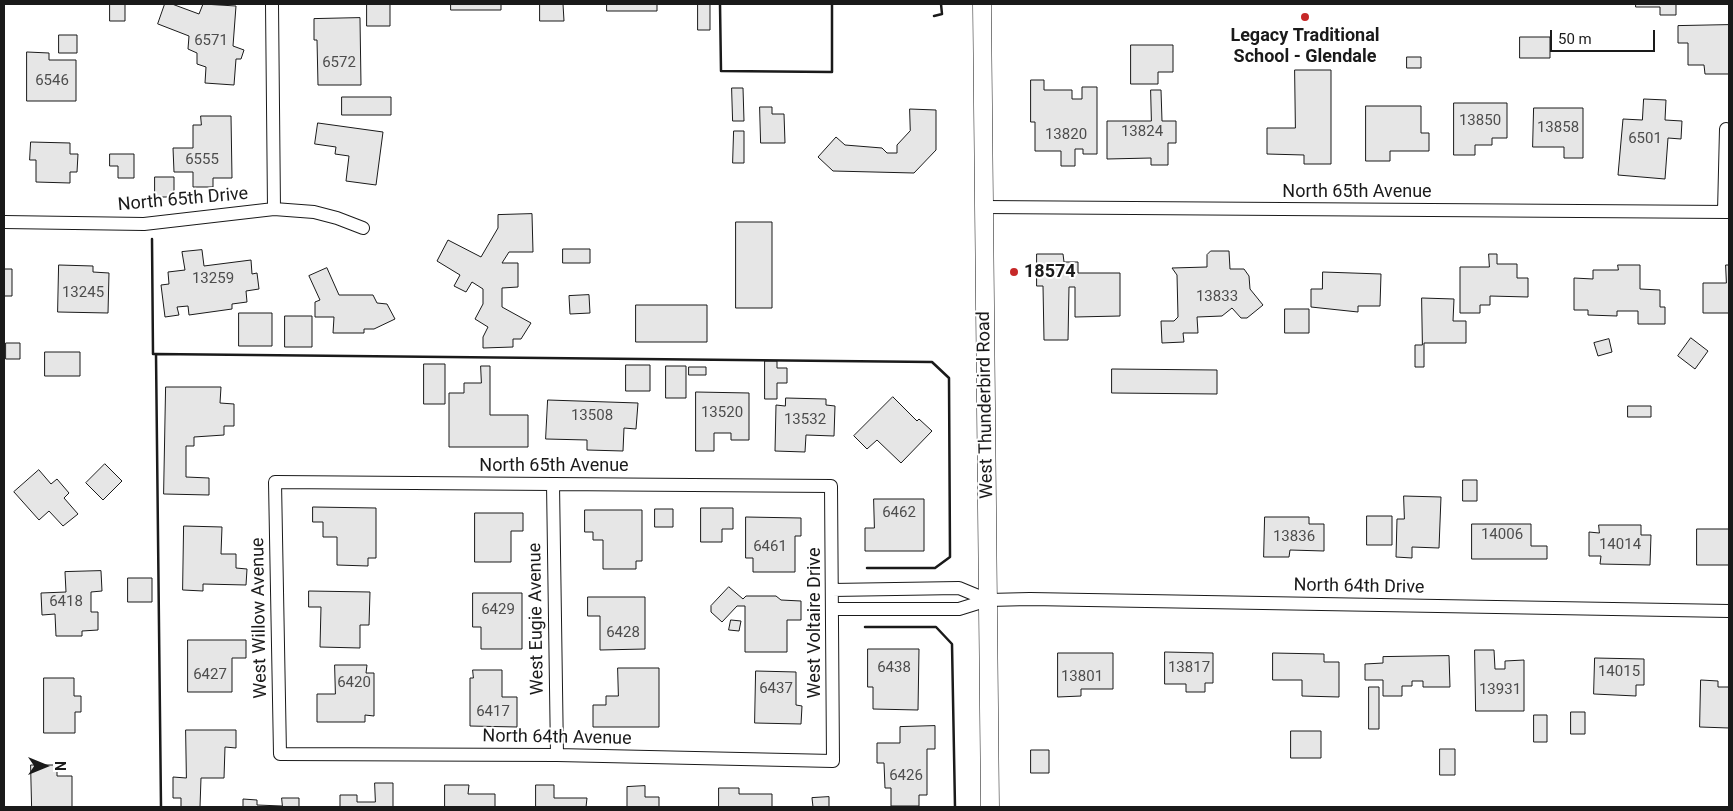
<!DOCTYPE html>
<html>
<head>
<meta charset="utf-8">
<style>
  body { margin:0 }
  #map { position:relative; width:1733px; height:811px; overflow:hidden; background:#fff; font-family:Roboto,sans-serif }
  canvas { display:block }
  .frame { position:absolute; inset:0; border:5px solid #1a1a1a; pointer-events:none }
  .north { position:absolute; left:20px; top:741px; width:50px; height:50px; -webkit-text-stroke:4px #fff; paint-order:stroke; rotate:90deg; font-size:14px; font-weight:700; line-height:20px; text-align:center; color:#1a1a1a }
  .north::after { content:''; display:block; margin:auto; width:18px; height:22px; background:#1a1a1a; clip-path:polygon(50% 0,100% 100%,50% 72%,0 100%) }
  .scale { position:absolute; left:1550px; top:30px; width:105px; height:22px; box-sizing:border-box; border:2px solid #1a1a1a; border-top:0; padding-left:6px; font-size:15px; line-height:18px; white-space:nowrap; color:#1a1a1a; -webkit-text-stroke:4px #fff; paint-order:stroke }
</style>
</head>
<body>
<div id="map">
<canvas width="1733" height="811"></canvas>
<div class="frame"></div>
<div class="north">N</div>
<div class="scale">50 m</div>
</div>
<script>
const ctx = document.querySelector('canvas').getContext('2d');
ctx.lineJoin = 'round';
function fillPath(path, color) { ctx.fillStyle = color; ctx.fill(path, 'evenodd'); }
function trace(path, color, width, dash) { ctx.strokeStyle = color; ctx.lineWidth = width; ctx.lineCap = dash ? 'butt' : 'round'; ctx.setLineDash(dash || []); ctx.stroke(path); }
function label(font, color, halo, rows, align = 'center') {
  ctx.font = font + ' Roboto,sans-serif'; ctx.lineWidth = 4; ctx.setLineDash([]); ctx.textBaseline = 'middle'; ctx.strokeStyle = halo; ctx.fillStyle = color; for (const [text, x, y, turn = 0] of rows) {
    ctx.save(); ctx.translate(x, y); ctx.rotate((+turn || 0) * Math.PI / 180); ctx.textAlign = isNaN(turn) ? turn : align; if (halo) ctx.strokeText(text, 0, 0); ctx.fillText(text, 0, 0); ctx.restore();
  }
}
const building = new Path2D(`
  M110,4H125V21H110Z
  M165,4H172L199,14L203,4L236,6L233,46L244,50L241,59H236L234,85L205,83L206,67L197,64V53L188,49L189,36L158,24Z
  M367,4H390V26H367Z
  M451,4H501V10H451Z
  M540,4H563L564,21H540Z
  M607,4H657V11H607Z
  M698,4H710V30H698Z
  M1636,4H1676V15H1660V7H1636Z
  M360,18L361,85H318L317,40H314V19Z
  M1729,25V74H1705L1704,65H1688V43H1678V26Z
  M59,35H77V53H59Z
  M1520,37H1550V58H1520Z
  M1131,45H1173V72H1158V84H1131Z
  M27,52L49,53V60H76V101H27Z
  M1407,57H1421V68H1407Z
  M1295,70H1331V164H1304V155L1267,154V128H1295Z
  M1031,80H1044V90H1072V99H1082V87H1097V154H1083V149H1075V166H1061V151H1035V122H1031Z
  M732,88H743L744,121H733Z
  M1151,90H1161L1162,121H1176V143H1168V165H1151V158L1107,159V121H1151Z
  M342,97H391V115H342Z
  M1644,99L1666,100L1665,120L1682,121L1681,139L1668,138L1665,179L1618,175L1623,119L1642,120Z
  M1454,103H1507V138H1492V145H1475V155H1454Z
  M1366,106H1421V133H1429V151H1390V161H1366Z
  M760,107H772V114H784L785,143H761Z
  M1534,108H1583V158H1564V147H1533Z
  M910,109L936,110V150L914,173L833,171L818,157L836,137L845,145L882,148L887,153H897V145L910,131Z
  M201,116H231L232,178H213V187H193V172H174L173,148H193V125H201Z
  M318,123L383,132L376,185L346,181L349,156L335,154L336,147L315,144Z
  M734,131H744V163H733Z
  M31,142L70,143V154H78L77,172H70V183L36,182V160H30Z
  M110,154H134V178H118V166H110Z
  M155,177H174V197H155Z
  M532,214L533,252H509L502,263H518V287L502,288V307L531,323L521,339H513V347L483,348V337L488,327L475,319L483,304V289L472,282L466,292L454,286L460,275L437,261L448,240L481,257L498,228V215Z
  M736,222H772V308H736Z
  M563,249H590V263H563Z
  M202,250L204,266L251,260L252,274L257,273L259,289L246,291L247,302L232,304V309L189,315L188,306L177,307L179,315L165,317L161,285L169,284L168,272L185,270L182,252Z
  M1211,251H1229L1230,269H1244L1249,276L1250,289L1263,305L1247,318H1241L1232,308L1222,316L1197,317L1198,333H1183L1184,342L1162,343L1161,321H1174L1178,317L1177,275L1172,268L1207,267V255Z
  M1037,254H1063L1064,262H1078V273H1120V316L1075,317V287H1069L1068,340H1044L1043,286H1037Z
  M1489,254H1497V264H1517V278H1528V297L1490,296V305H1480V313H1460V267H1489Z
  M59,265L93,266V272L109,273L108,313L58,312Z
  M1618,265H1640V289L1660,290V307H1665V324H1638V311H1617V316L1588,315V310H1574V278L1593,279V270H1618Z
  M1726,265H1729V313H1703V283H1726Z
  M327,268L339,295H373L377,303L387,304L395,319L374,329H364V333H333L334,317H315V302L320,300L309,276Z
  M4,269H12V296H4Z
  M1323,272L1381,274L1380,306H1358V312L1311,307V289H1322Z
  M589,295L590,313L570,314L569,296Z
  M1422,298L1454,299L1453,321H1466V343H1424V367H1415V345H1422Z
  M636,305H707V342H636Z
  M1285,309H1309V333H1285Z
  M239,313H272V346H239Z
  M285,316H312V347H285Z
  M1691,338L1708,351L1695,369L1678,356Z
  M1609,339L1612,352L1598,356L1594,343Z
  M6,343H20V359H6Z
  M45,352H80V376H45Z
  M765,361H777V368H787V383H777V399H765Z
  M424,364H445V404H424Z
  M626,365H650V391H626Z
  M481,366H490V415H528V447H449V393H464V383H481Z
  M666,366H686V398H666Z
  M689,367H706V375H689Z
  M1112,369L1217,370V394L1112,393Z
  M166,387H221L220,403L234,404V426H224V435L194,437V446H186V477L209,478V495L164,494Z
  M696,392L749,393V440H731V433H714V451H696Z
  M893,397L917,421L919,419L932,431L901,463L877,440L867,449L854,436Z
  M786,398L826,399V405L835,406L834,436L806,435L805,452L775,451L776,405L785,406Z
  M548,400L638,403L636,429L624,428L623,451L587,450V440L546,439Z
  M1628,406H1651V417H1628Z
  M105,464L122,481L103,500L86,483Z
  M39,470L51,484L57,479L69,493L64,498L78,514L63,526L49,511L39,520L14,492Z
  M1463,480H1477V501H1463Z
  M1404,496L1441,497L1439,548L1412,547V558L1396,557L1397,519H1404Z
  M874,499H924V551H865V528H874Z
  M313,507L376,508V558H368V566L337,565V537H323V522H313Z
  M701,508H733V529H722V542H701Z
  M655,509H673V527H655Z
  M585,510H642V561H636V569H603V540H593V532H585Z
  M475,513H523V531H511V562H475Z
  M1367,516H1392V545H1367Z
  M746,517L801,518V536H795V572H753V558H746Z
  M1265,517H1309V524H1324V551L1290,550L1289,557H1264Z
  M1472,524H1531V546H1547V559H1472Z
  M1599,525H1641V535H1651L1650,565L1600,564L1601,556H1589V532L1599,533Z
  M184,526L222,527L221,554H236V568L247,569L246,585L203,584V591L183,590Z
  M1697,529H1729V565H1697Z
  M101,571L102,591L91,592V612H98V630L82,631V636H56L55,614L42,615L41,593L66,592L65,572Z
  M128,578H152V602H128Z
  M729,587L743,599L746,596H776L781,600L801,601V620H787V652H745V606H737L722,622L711,612V606Z
  M309,591L370,592L369,625H360V648L320,647L321,607H309Z
  M473,593H522V649H481V627H473Z
  M588,597H645V649L600,650V616H588Z
  M731,620L741,621L739,631L729,630Z
  M188,640H246V658H232V692H188Z
  M868,649H919L918,710L873,709V687H868Z
  M1475,650H1494L1495,669H1505V661L1524,660V711H1476Z
  M1165,652L1213,653V683H1205V692H1186V684H1165Z
  M1058,653H1113V689H1081V696L1058,697Z
  M1273,653L1324,654V662H1339V697L1302,696V680H1273Z
  M1449,656L1450,687H1423V681H1412V686H1402V696H1383V680H1365V664L1383,663V657Z
  M1595,658L1644,659V685H1636V696L1594,694Z
  M335,665H367L366,673H374V716L365,715V722H317V694H335Z
  M618,668H659V727H593V705H606V696H618Z
  M473,670H502V697H517V727L470,726V678H473Z
  M756,671L796,672V705L802,706L801,724L755,723Z
  M44,678H74V696H81V712H75V733H44Z
  M1701,680L1718,681V687H1729V728L1700,727Z
  M1369,687H1379V729H1369Z
  M1571,712H1585V734H1571Z
  M1534,715H1547V742H1534Z
  M935,726V749H927V795H919V806H891V788H885L884,763H877V743H900V727Z
  M186,730H236V748L225,747L224,778H201L200,807H181V798H173V777L186,778Z
  M1291,731H1321V758H1291Z
  M1440,749H1455V775H1440Z
  M1031,750H1049V773H1031Z
  M31,765H57V776H72V807H32Z
  M375,783H393V807H340V795H357V802H375Z
  M445,785H469L468,794H495V807H445Z
  M536,785H554V798H587L586,807H536Z
  M645,786V797H659V807H627V787Z
  M719,788H739V794H772V807H719Z
  M829,797V807H813L812,798Z
  M282,798H299V807H243V799L257,800V805L282,806Z`);
fillPath(building, '#e6e6e6');
trace(building, '#1a1a1a', 1);
const street = new Path2D(`
  M272,4L274,209
  M984,207L1729,212
  M1724,212L1726,129
  M4,222L144,224L274,209L314,212L337,218L363,228
  M275,482L831,486L833,761L557,755L280,754Z
  M553,484L557,755
  M832,590L959,588L988,600
  M832,609H959L988,600L1030,599L1729,611`);
const secondary = new Path2D(`
  M982,4L990,807`);
trace(street, '#1a1a1a', 14);
trace(secondary, '#1a1a1a', 19);
trace(street, '#fff', 12);
trace(secondary, '#fff', 18);
trace(new Path2D(`
  M720,4L721,71L832,72V4
  M934,16L942,14L941,4
  M152,239L153,354H156
  M865,627H936L952,644L955,807
  M161,807L156,354L932,362L949,378L950,557L935,568H867`), '#1a1a1a', 2.5);
for (const [x, y, r, color] of [
  [1305,17,5,"#c62828"],
  [1014,272,5,"#c62828"]
]) { const dot = new Path2D(); dot.arc(x, y, r, 0, 2 * Math.PI); ctx.fillStyle = color; ctx.fill(dot); trace(dot, '#fff', 2); }
label('15px', '#4d4d4d', null, [
  ["6571",211,41],
  ["6572",339,63],
  ["6546",52,81],
  ["13850",1480,121],
  ["13858",1558,128],
  ["13824",1142,132],
  ["13820",1066,135],
  ["6501",1645,139],
  ["6555",202,160],
  ["13259",213,279],
  ["13245",83,293],
  ["13833",1217,297],
  ["13520",722,413],
  ["13508",592,416],
  ["13532",805,420],
  ["6462",899,513],
  ["14006",1502,535],
  ["13836",1294,537],
  ["14014",1620,545],
  ["6461",770,547],
  ["6418",66,602],
  ["6429",498,610],
  ["6428",623,633],
  ["6438",894,668],
  ["13817",1189,668],
  ["14015",1619,672],
  ["6427",210,675],
  ["13801",1082,677],
  ["6420",354,683],
  ["6437",776,689],
  ["13931",1500,690],
  ["6417",493,712],
  ["6426",906,776]
]);
label('bold 18px', '#1a1a1a', '#fff', [
  ["Legacy Traditional",1305,36],
  ["School - Glendale",1305,57],
  ["18574",1024,272,"left"]
]);
label('18px', '#1a1a1a', '#fff', [
  ["North 65th Avenue",1357,192],
  ["North 65th Drive",183,200,-5],
  ["West Thunderbird Road",986,405,-91],
  ["North 65th Avenue",554,466],
  ["North 64th Drive",1359,587,1],
  ["West Willow Avenue",260,618,-91],
  ["West Eugie Avenue",537,619,-91],
  ["West Voltaire Drive",815,623,-90],
  ["North 64th Avenue",557,738,1]
]);
</script>
</body>
</html>
